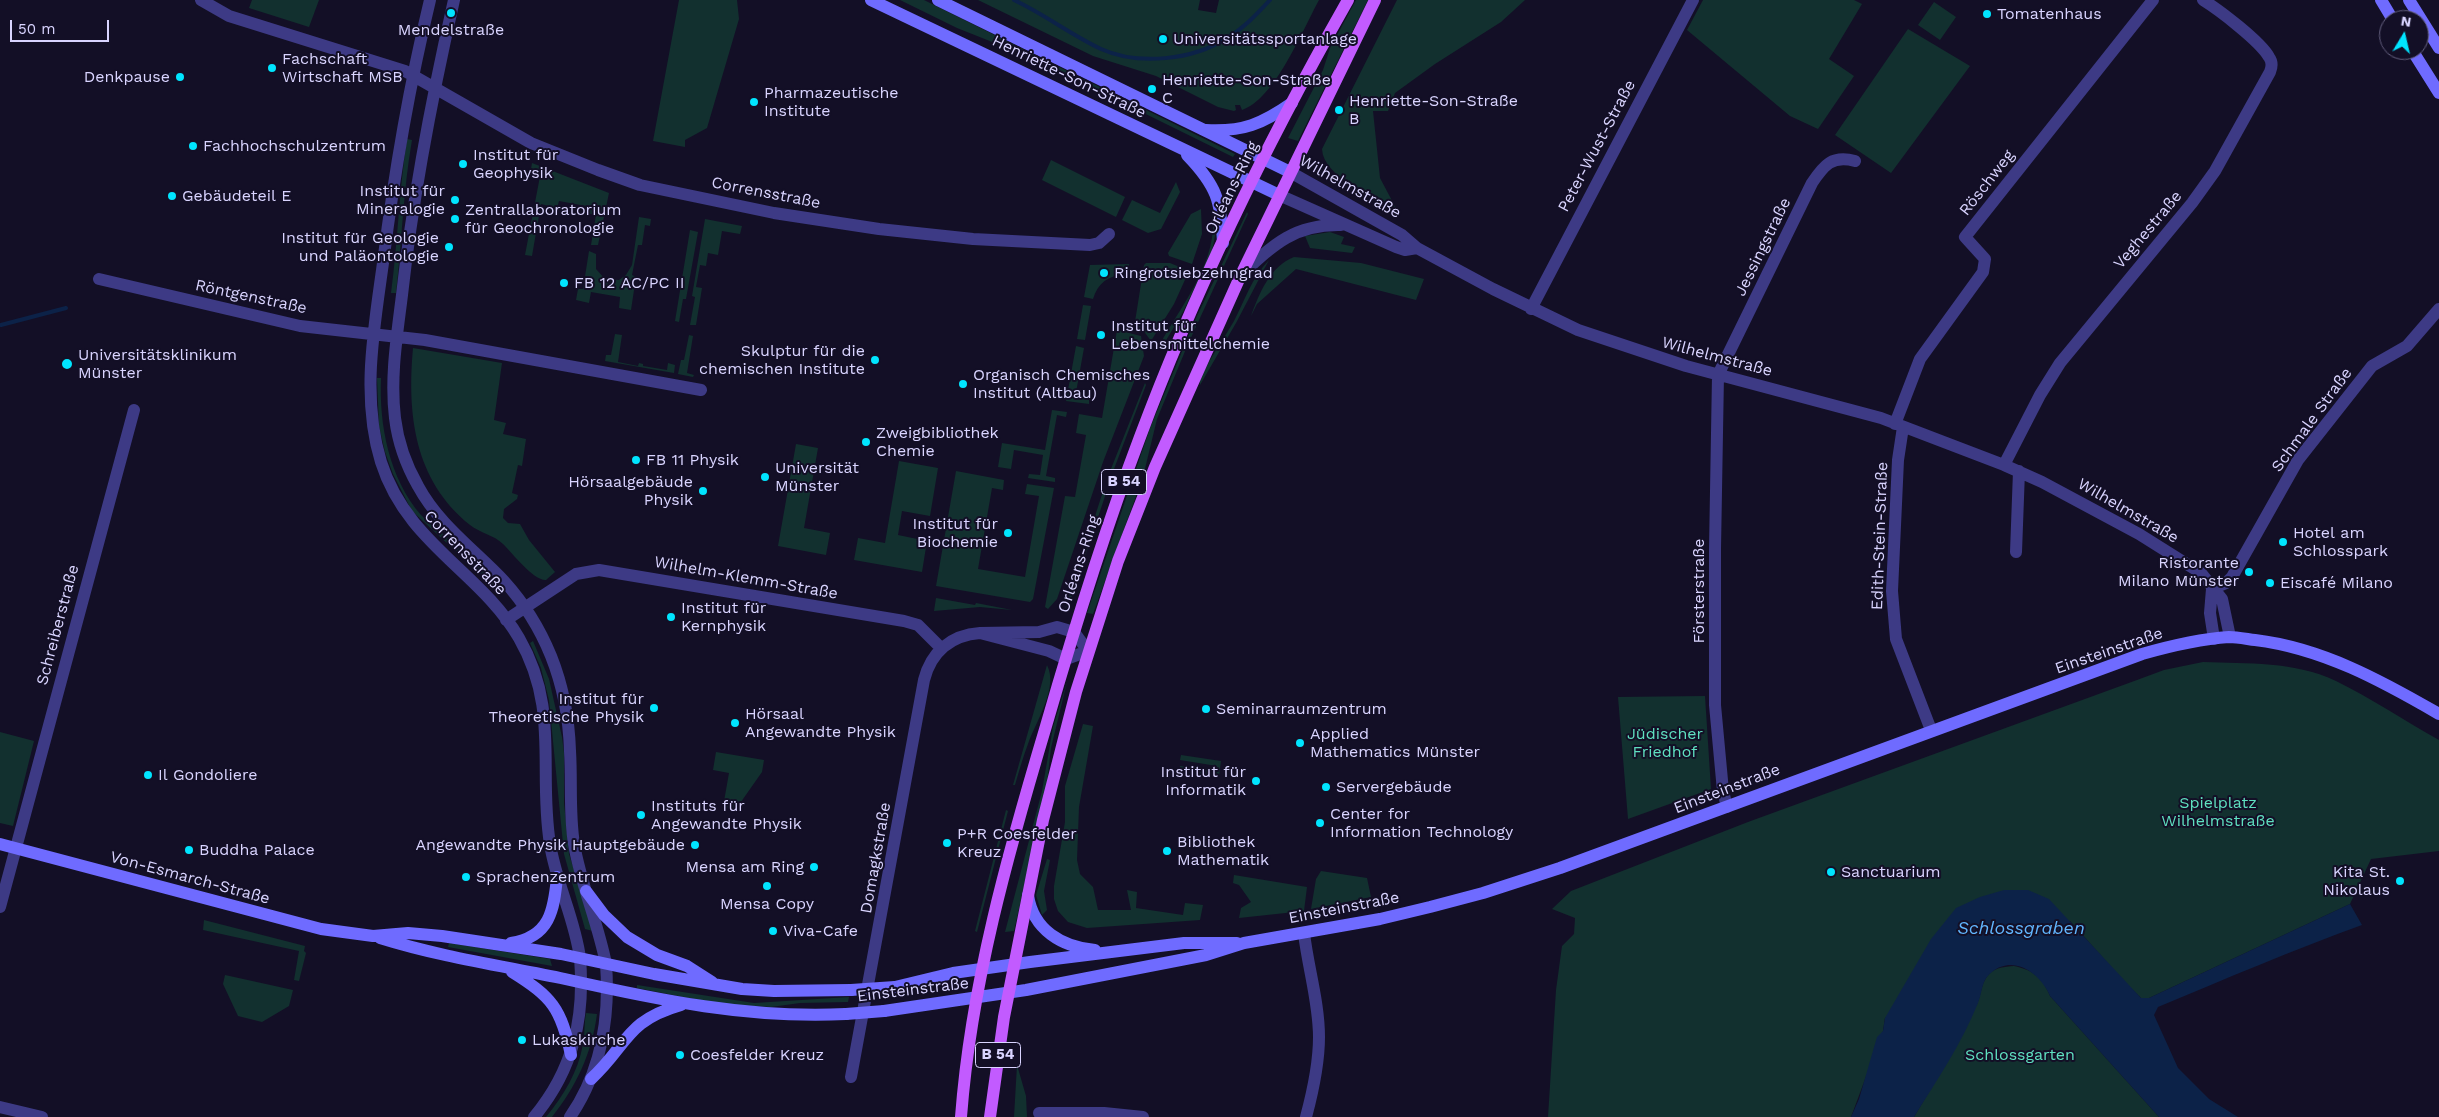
<!DOCTYPE html>
<html>
<head>
<meta charset="utf-8">
<style>
  body { margin:0 }
  #map { position:relative; width:2439px; height:1117px; overflow:hidden; background:#130f26; font-family:"Work Sans",sans-serif }
  canvas { display:block }
  .north { position:absolute; left:2379px; top:10px; width:50px; height:50px; box-sizing:border-box; background:#130f26; border:1px solid #625e7d; border-radius:50%; rotate:9deg; font-size:14px; font-weight:700; line-height:20px; text-align:center; color:#d9d4ff }
  .north::after { content:''; display:block; margin:auto; width:18px; height:22px; background:#00e5ff; clip-path:polygon(50% 0,100% 100%,50% 72%,0 100%) }
  .scale { position:absolute; left:10px; top:20px; width:99px; height:22px; box-sizing:border-box; border:2px solid #d9d4ff; border-top:0; padding-left:6px; font-size:15px; line-height:18px; white-space:nowrap; color:#d9d4ff; -webkit-text-stroke:4px #130f26; paint-order:stroke }
</style>
</head>
<body>
<div id="map">
<canvas width="2439" height="1117"></canvas>
<div class="north">N</div>
<div class="scale">50 m</div>
</div>
<script>
const ctx = document.querySelector('canvas').getContext('2d');
ctx.lineJoin = 'round';
function fillPath(path, color) { ctx.fillStyle = color; ctx.fill(path, 'evenodd'); }
function trace(path, color, width, dash) { ctx.strokeStyle = color; ctx.lineWidth = width; ctx.lineCap = dash ? 'butt' : 'round'; ctx.setLineDash(dash || []); ctx.stroke(path); }
function label(font, color, halo, rows, align = 'center') {
  ctx.font = font + ' "Work Sans",sans-serif'; ctx.lineWidth = 4; ctx.setLineDash([]); ctx.textBaseline = 'middle'; ctx.strokeStyle = halo; ctx.fillStyle = color; for (const [text, x, y, turn = 0] of rows) {
    ctx.save(); ctx.translate(x, y); ctx.rotate((+turn || 0) * Math.PI / 180); ctx.textAlign = isNaN(turn) ? turn : align; if (halo) ctx.strokeText(text, 0, 0); ctx.fillText(text, 0, 0); ctx.restore();
  }
}
fillPath(new Path2D(`
  M252,0H319L309,27L249,8Z
  M679,0H737L739,19L707,128L685,140V147L653,141Z
  M900,0H924L1235,154L1233,157L1030,57L957,28Z
  M978,0H1200L1198,10L1216,13L1219,0H1319C1302,31 1275,99 1242,110L1240,105H1235L1236,110L1234,111L1218,107L1156,76L1093,56Z
  M1356,0H1368L1298,141L1288,138L1323,70L1330,48Z
  M1397,0H1525L1501,22L1435,64L1395,93L1388,111H1373L1380,178L1398,212C1376,198 1323,177 1322,149Z
  M1703,0H1854L1862,4L1829,59L1854,76L1818,129L1790,116L1687,30Z
  M1934,2L1956,17L1940,40L1918,25Z
  M1908,29L1970,66L1891,173L1835,135Z
  M407,139L412,140C403,191 402,242 396,293H391C398,241 399,190 407,139Z
  M1051,160L1125,197L1116,217L1042,180Z
  M532,163L609,193L598,245H591L596,215L585,213L586,206L559,201L557,208L541,204L532,256L525,255L541,171L531,169Z
  M1176,182L1180,192L1161,229L1148,233L1122,220L1132,200L1160,213Z
  M1201,209L1202,234L1192,264L1169,256L1168,253L1191,214Z
  M1215,210L1216,231L1212,251L1183,312L1162,347L1159,346C1181,305 1220,260 1212,211Z
  M1247,212L1248,214L1188,344L1157,419L1143,477L1093,614L1087,613L1150,428L1196,318Z
  M639,217L651,219L650,226L645,225L642,245H638L632,275L636,277L631,310L619,308L620,297L591,292L589,303L576,300L578,289H583L589,251L596,254V269L605,279L619,280L626,275L632,265Z
  M705,219L742,226L740,234L722,231L718,255L708,253L706,266L700,265L696,287L702,288L696,325H690L695,297L692,296Z
  M690,230L698,232L686,299H683L679,322L675,321Z
  M1330,232L1344,237L1341,244L1355,247L1352,253L1310,248L1305,236Z
  M1294,257L1361,263L1424,279L1416,300L1296,269L1257,304L1251,316C1259,294 1270,266 1294,257Z
  M1269,260L1236,323L1200,385V379C1210,358 1223,340 1234,321C1245,300 1252,277 1269,260Z
  M1146,263H1170L1189,271L1174,304L1151,341L1143,330L1134,328L1144,265Z
  M1129,264L1127,275C1110,274 1098,282 1093,299L1084,297L1090,265Z
  M1083,305L1091,306L1085,340L1077,339Z
  M1117,330L1141,336L1144,356L1103,462L1057,599L1048,609L1045,607L1065,496L1075,497L1086,435L1076,433L1079,414L1102,418Z
  M615,334L622,335L618,362L638,366L639,363L643,364V366L667,370L668,363L675,365L674,373L605,361L606,355H611Z
  M689,335L693,336L687,373L694,375L693,377L678,374L681,360H684Z
  M1076,346L1084,348L1075,398L1089,400V404L1066,401Z
  M413,348L502,363L494,420L506,423L503,434L526,439L522,466L518,465L512,493L518,495L517,499L504,509L503,518L508,523L520,524L529,540L555,572L546,580C534,581 512,553 503,544C494,535 480,533 470,525C414,480 407,414 413,348Z
  M377,378H381C379,425 389,478 421,515C430,525 442,532 453,542C470,557 486,573 503,589L500,592L412,511L393,474L385,452L379,426Z
  M1145,383L1146,385L1114,469L1072,596L1065,609L1107,479Z
  M1052,410L1067,412L1066,417L1057,415L1046,476L1055,478V482L1028,478L1029,474L1040,475L1043,455L1014,450L1011,469L998,467L1002,443L1045,450Z
  M796,444L818,448L804,528L830,533L826,555L778,546Z
  M899,461L938,468L930,516L902,511L898,535L927,541L922,572L854,560L858,538L885,543Z
  M956,471L1004,480L1003,490L992,488L978,569L1025,577L1039,496L1025,494L1027,484L1054,488L1033,599L1030,602L936,586Z
  M936,598L975,605L976,603L1012,610L980,607L934,611Z
  M533,641L549,679L562,737L564,753V803L569,854L593,931L585,929L564,854L549,700L541,668L530,643Z
  M2203,662C2247,664 2295,661 2336,681C2371,698 2405,721 2439,740V851L2371,859L2350,904L2149,998H2141L2122,979L2070,921L1885,1018L1883,1031L1851,1117H1548L1556,990L1562,946L1574,934L1575,918L1552,909L1571,891L1748,822L2137,680L2164,670Z
  M1047,665C1059,688 1035,723 1028,744C1023,757 1019,771 1015,785H1013Z
  M1067,682L1051,748L1047,783L1014,931L1005,932L1042,791L1053,727Z
  M1705,696L1711,789L1628,819L1618,697Z
  M1083,724L1093,726L1079,807L1077,860L1080,874L1093,887L1098,910H1131L1127,890L1137,892L1136,908L1183,915L1185,903L1203,905L1200,920L1087,928L1068,922L1058,911L1054,899V886L1065,822V786Z
  M0,732L34,741L13,826L0,823Z
  M716,752L764,760L762,772L736,809L723,807L729,773L713,770Z
  M1181,755L1221,761L1219,776L1179,771L1180,766L1216,771L1217,766L1180,760Z
  M1006,810L1008,811L977,932L975,931Z
  M1047,859L1050,860L1044,891L1047,910L1042,915L1036,895Z
  M1321,871L1367,878L1371,897L1311,909L1316,879Z
  M1234,875L1307,887L1304,911L1239,918L1241,908L1251,902L1239,885L1233,883Z
  M204,920L305,946L304,951L306,953L299,981L294,980L299,951L203,930Z
  M449,943L550,959L552,966L448,947Z
  M2014,966C2033,970 2043,978 2050,996L2159,1117H1914C1936,1080 1957,1044 1976,1006C1982,995 1980,984 1989,974C1996,967 2004,967 2014,966Z
  M225,975L293,990L289,1006L262,1022L238,1016L223,984Z
  M637,985L754,1003L849,997L848,1002L800,1003L771,1007L719,1004L637,988Z
  M586,1013L597,1014C592,1053 576,1087 552,1117H546C564,1095 578,1072 583,1044C585,1034 584,1023 586,1013Z
  M1017,1065L1026,1096L1027,1117H1014Z`), '#12302f');
fillPath(new Path2D(`
  M2004,890H2028L2049,899L2141,998H2149L2350,904L2362,925C2293,950 2225,979 2158,1007L2154,1015L2178,1068L2209,1099L2238,1117H2159L2050,996C2041,974 2014,954 1992,972C1981,980 1983,991 1978,1003C1962,1043 1937,1080 1914,1117H1851L1859,1099L1877,1037L1883,1031L1885,1018L1931,939L1956,908L1980,897Z`), '#0c2248');
trace(new Path2D(`
  M1014,0C1044,14 1071,35 1101,49C1139,66 1193,60 1227,38C1244,28 1257,14 1270,0
  M1,325L66,308`), '#0c2248', 4);
trace(new Path2D(`
  M201,0L229,16L405,71L531,143L598,170L640,185L774,213L879,229L973,239L1090,245L1099,243L1109,234
  M430,0C409,87 394,175 383,263C374,329 361,397 381,462C407,544 480,571 519,638C560,709 538,770 550,844C556,883 575,919 580,958
  M454,0C432,97 413,195 402,295C397,336 390,377 395,418C398,443 406,465 418,486C439,525 475,550 504,581C523,602 540,629 551,656C563,686 569,719 570,751C572,782 569,813 574,844C581,885 598,923 606,964
  M1290,172L1402,235L1417,248L1493,289L1578,330L1686,366L1881,418L2004,465L2042,482L2139,534L2201,573L2222,599L2230,637
  M1279,195L1396,247L1405,250L1417,248
  M1242,274C1274,244 1295,224 1341,225
  M99,279L300,326L425,340L701,390
  M1531,309L1693,0
  M1895,424L1920,359L1983,272L1985,259L1965,237L2153,0
  M1903,427L1898,460L1892,591L1896,639L1931,730
  M2004,465L2040,395L2060,363L2192,203L2215,171L2270,72C2272,67 2272,61 2269,57C2260,41 2219,10 2203,0
  M2016,552L2019,471
  M2212,589L2226,583L2232,577L2298,460L2372,366L2407,346L2439,309
  M2212,589L2210,613L2214,639
  M506,620L576,574L599,570L904,621L918,625L941,648
  M1727,807L1723,791L1715,705V549L1718,375L1812,183C1824,165 1832,155 1855,161
  M0,907L134,410
  M1304,933C1308,968 1319,1002 1319,1037C1319,1064 1313,1091 1306,1117
  M851,1077L924,680C931,652 951,635 980,633L1039,632L1057,627L1074,632L1088,651L1066,659L1049,651L980,633
  M0,1107L42,1117
  M1039,1113H1104L1143,1117`), '#3d3a85', 12);
trace(new Path2D(`
  M534,1117C573,1070 585,1019 580,958
  M570,1117C601,1072 610,1017 606,964`), '#3d3a85', 12);
trace(new Path2D(`
  M871,0L1279,195
  M938,0L1290,172
  M2381,0L2393,20
  M2409,0L2439,48
  M2412,50L2439,93
  M1206,130C1243,132 1262,124 1292,103
  M1187,155C1217,186 1221,201 1223,243
  M0,844L321,929L373,936L408,933L442,936L561,954L654,974L742,989L774,991L851,990
  M586,891L604,915L627,937L657,955L687,966L712,982
  M1028,895C1033,930 1062,947 1095,950
  M380,938C441,957 503,966 565,979C658,1000 750,1019 846,1014
  M511,943C550,937 554,910 557,877
  M512,972C552,997 561,1008 571,1055
  M895,987L953,973L1030,962L1184,943H1237
  M884,1011L1026,990L1206,955L1244,943L1380,919L1430,907L1483,893L1560,868L2142,654C2170,646 2200,639 2229,637C2237,637 2247,639 2255,640C2322,648 2382,681 2439,714
  M591,1079C628,1045 625,1021 681,1005`), '#6f6bff', 12);
trace(new Path2D(`
  M961,1117C971,984 1008,853 1046,726C1074,629 1104,532 1140,437C1196,287 1269,139 1348,0
  M990,1117L1004,1017L1043,820L1076,692L1118,561L1155,467L1240,277L1375,0`), '#c25bff', 12);
trace(new Path2D(`
  M851,990L895,987
  M846,1014L884,1011`), '#6f6bff', 12);
for (const [x, y, r, color] of [
  [451,13,5,"#00e5ff"],
  [1987,14,5,"#00e5ff"],
  [1163,39,5,"#00e5ff"],
  [272,68,5,"#00e5ff"],
  [180,77,5,"#00e5ff"],
  [1152,89,5,"#00e5ff"],
  [754,102,5,"#00e5ff"],
  [1339,110,5,"#00e5ff"],
  [193,146,5,"#00e5ff"],
  [463,164,5,"#00e5ff"],
  [172,196,5,"#00e5ff"],
  [455,200,5,"#00e5ff"],
  [455,219,5,"#00e5ff"],
  [449,247,5,"#00e5ff"],
  [1104,273,5,"#00e5ff"],
  [564,283,5,"#00e5ff"],
  [1101,335,5,"#00e5ff"],
  [875,360,5,"#00e5ff"],
  [67,364,6,"#00e5ff"],
  [963,384,5,"#00e5ff"],
  [866,442,5,"#00e5ff"],
  [636,460,5,"#00e5ff"],
  [765,477,5,"#00e5ff"],
  [703,491,5,"#00e5ff"],
  [1008,533,5,"#00e5ff"],
  [2283,542,5,"#00e5ff"],
  [2249,572,5,"#00e5ff"],
  [2270,583,5,"#00e5ff"],
  [671,617,5,"#00e5ff"],
  [654,708,5,"#00e5ff"],
  [1206,709,5,"#00e5ff"],
  [735,723,5,"#00e5ff"],
  [1300,743,5,"#00e5ff"],
  [148,775,5,"#00e5ff"],
  [1256,781,5,"#00e5ff"],
  [1326,787,5,"#00e5ff"],
  [641,815,5,"#00e5ff"],
  [1320,823,5,"#00e5ff"],
  [947,843,5,"#00e5ff"],
  [695,845,5,"#00e5ff"],
  [189,850,5,"#00e5ff"],
  [1167,851,5,"#00e5ff"],
  [814,867,5,"#00e5ff"],
  [1831,872,5,"#00e5ff"],
  [466,877,5,"#00e5ff"],
  [2400,881,5,"#00e5ff"],
  [767,886,5,"#00e5ff"],
  [773,931,5,"#00e5ff"],
  [522,1040,5,"#00e5ff"],
  [680,1055,5,"#00e5ff"]
]) { const dot = new Path2D(); dot.arc(x, y, r, 0, 2 * Math.PI); ctx.fillStyle = color; ctx.fill(dot); trace(dot, '#130f26', 2); }
for (const [x, y, w] of [
  [1124,482,45],
  [998,1055,45]
]) { const box = new Path2D(); box.roundRect(x - w / 2, y - 12.5, w, 25, 4); ctx.fillStyle = '#130f26'; ctx.fill(box); trace(box, '#d9d4ff', 1); }
label('bold 15px', '#d9d4ff', null, [
  ["B 54",1124,482],
  ["B 54",998,1055]
]);
label('16px', '#d9d4ff', '#130f26', [
  ["Tomatenhaus",1997,14],
  ["Mendelstraße",451,30,"center"],
  ["Universitätssportanlage",1173,39],
  ["Fachschaft",282,59],
  ["Wirtschaft MSB",282,77],
  ["Denkpause",170,77,"right"],
  ["Henriette-Son-Straße",1162,80],
  ["C",1162,98],
  ["Pharmazeutische",764,93],
  ["Institute",764,111],
  ["Henriette-Son-Straße",1349,101],
  ["B",1349,119],
  ["Fachhochschulzentrum",203,146],
  ["Institut für",473,155],
  ["Geophysik",473,173],
  ["Institut für",445,191,"right"],
  ["Mineralogie",445,209,"right"],
  ["Gebäudeteil E",182,196],
  ["Zentrallaboratorium",465,210],
  ["für Geochronologie",465,228],
  ["Institut für Geologie",439,238,"right"],
  ["und Paläontologie",439,256,"right"],
  ["Ringrotsiebzehngrad",1114,273],
  ["FB 12 AC/PC II",574,283],
  ["Institut für",1111,326],
  ["Lebensmittelchemie",1111,344],
  ["Skulptur für die",865,351,"right"],
  ["chemischen Institute",865,369,"right"],
  ["Universitätsklinikum",78,355],
  ["Münster",78,373],
  ["Organisch Chemisches",973,375],
  ["Institut (Altbau)",973,393],
  ["Zweigbibliothek",876,433],
  ["Chemie",876,451],
  ["FB 11 Physik",646,460],
  ["Universität",775,468],
  ["Münster",775,486],
  ["Hörsaalgebäude",693,482,"right"],
  ["Physik",693,500,"right"],
  ["Institut für",998,524,"right"],
  ["Biochemie",998,542,"right"],
  ["Hotel am",2293,533],
  ["Schlosspark",2293,551],
  ["Ristorante",2239,563,"right"],
  ["Milano Münster",2239,581,"right"],
  ["Eiscafé Milano",2280,583],
  ["Institut für",681,608],
  ["Kernphysik",681,626],
  ["Institut für",644,699,"right"],
  ["Theoretische Physik",644,717,"right"],
  ["Seminarraumzentrum",1216,709],
  ["Hörsaal",745,714],
  ["Angewandte Physik",745,732],
  ["Applied",1310,734],
  ["Mathematics Münster",1310,752],
  ["Institut für",1246,772,"right"],
  ["Informatik",1246,790,"right"],
  ["Il Gondoliere",158,775],
  ["Servergebäude",1336,787],
  ["Instituts für",651,806],
  ["Angewandte Physik",651,824],
  ["Center for",1330,814],
  ["Information Technology",1330,832],
  ["P+R Coesfelder",957,834],
  ["Kreuz",957,852],
  ["Bibliothek",1177,842],
  ["Mathematik",1177,860],
  ["Angewandte Physik Hauptgebäude",685,845,"right"],
  ["Buddha Palace",199,850],
  ["Mensa am Ring",804,867,"right"],
  ["Sanctuarium",1841,872],
  ["Kita St.",2390,872,"right"],
  ["Nikolaus",2390,890,"right"],
  ["Sprachenzentrum",476,877],
  ["Mensa Copy",767,904,"center"],
  ["Viva-Cafe",783,931],
  ["Lukaskirche",532,1040],
  ["Coesfelder Kreuz",690,1055]
], 'left');
label('16px', '#d9d4ff', '#130f26', [
  ["Henriette-Son-Straße",1069,77,26],
  ["Peter-Wust-Straße",1597,146,-62],
  ["Röschweg",1987,183,-52],
  ["Wilhelmstraße",1350,187,29],
  ["Orléans-Ring",1232,188,-64],
  ["Corrensstraße",766,193,11],
  ["Veghestraße",2148,230,-50],
  ["Jessingstraße",1763,247,-64],
  ["Röntgenstraße",251,297,12],
  ["Wilhelmstraße",1717,357,15],
  ["Schmale Straße",2312,420,-54],
  ["Wilhelmstraße",2128,511,30],
  ["Edith-Stein-Straße",1880,536,-88],
  ["Corrensstraße",465,553,46],
  ["Orléans-Ring",1079,564,-72],
  ["Wilhelm-Klemm-Straße",746,578,10],
  ["Försterstraße",1699,591,-90],
  ["Schreiberstraße",58,625,-75],
  ["Einsteinstraße",2109,651,-19],
  ["Einsteinstraße",1727,789,-21],
  ["Domagkstraße",876,858,-80],
  ["Von-Esmarch-Straße",190,878,15],
  ["Einsteinstraße",1344,908,-11],
  ["Einsteinstraße",913,990,-7]
]);
label('16px', '#5fe0c0', '#130f26', [
  ["Jüdischer",1665,734],
  ["Friedhof",1665,752],
  ["Spielplatz",2218,803],
  ["Wilhelmstraße",2218,821],
  ["Schlossgarten",2020,1055]
]);
label('italic 18px', '#62b6ff', '#130f26', [
  ["Schlossgraben",2021,929]
]);
</script>
</body>
</html>
